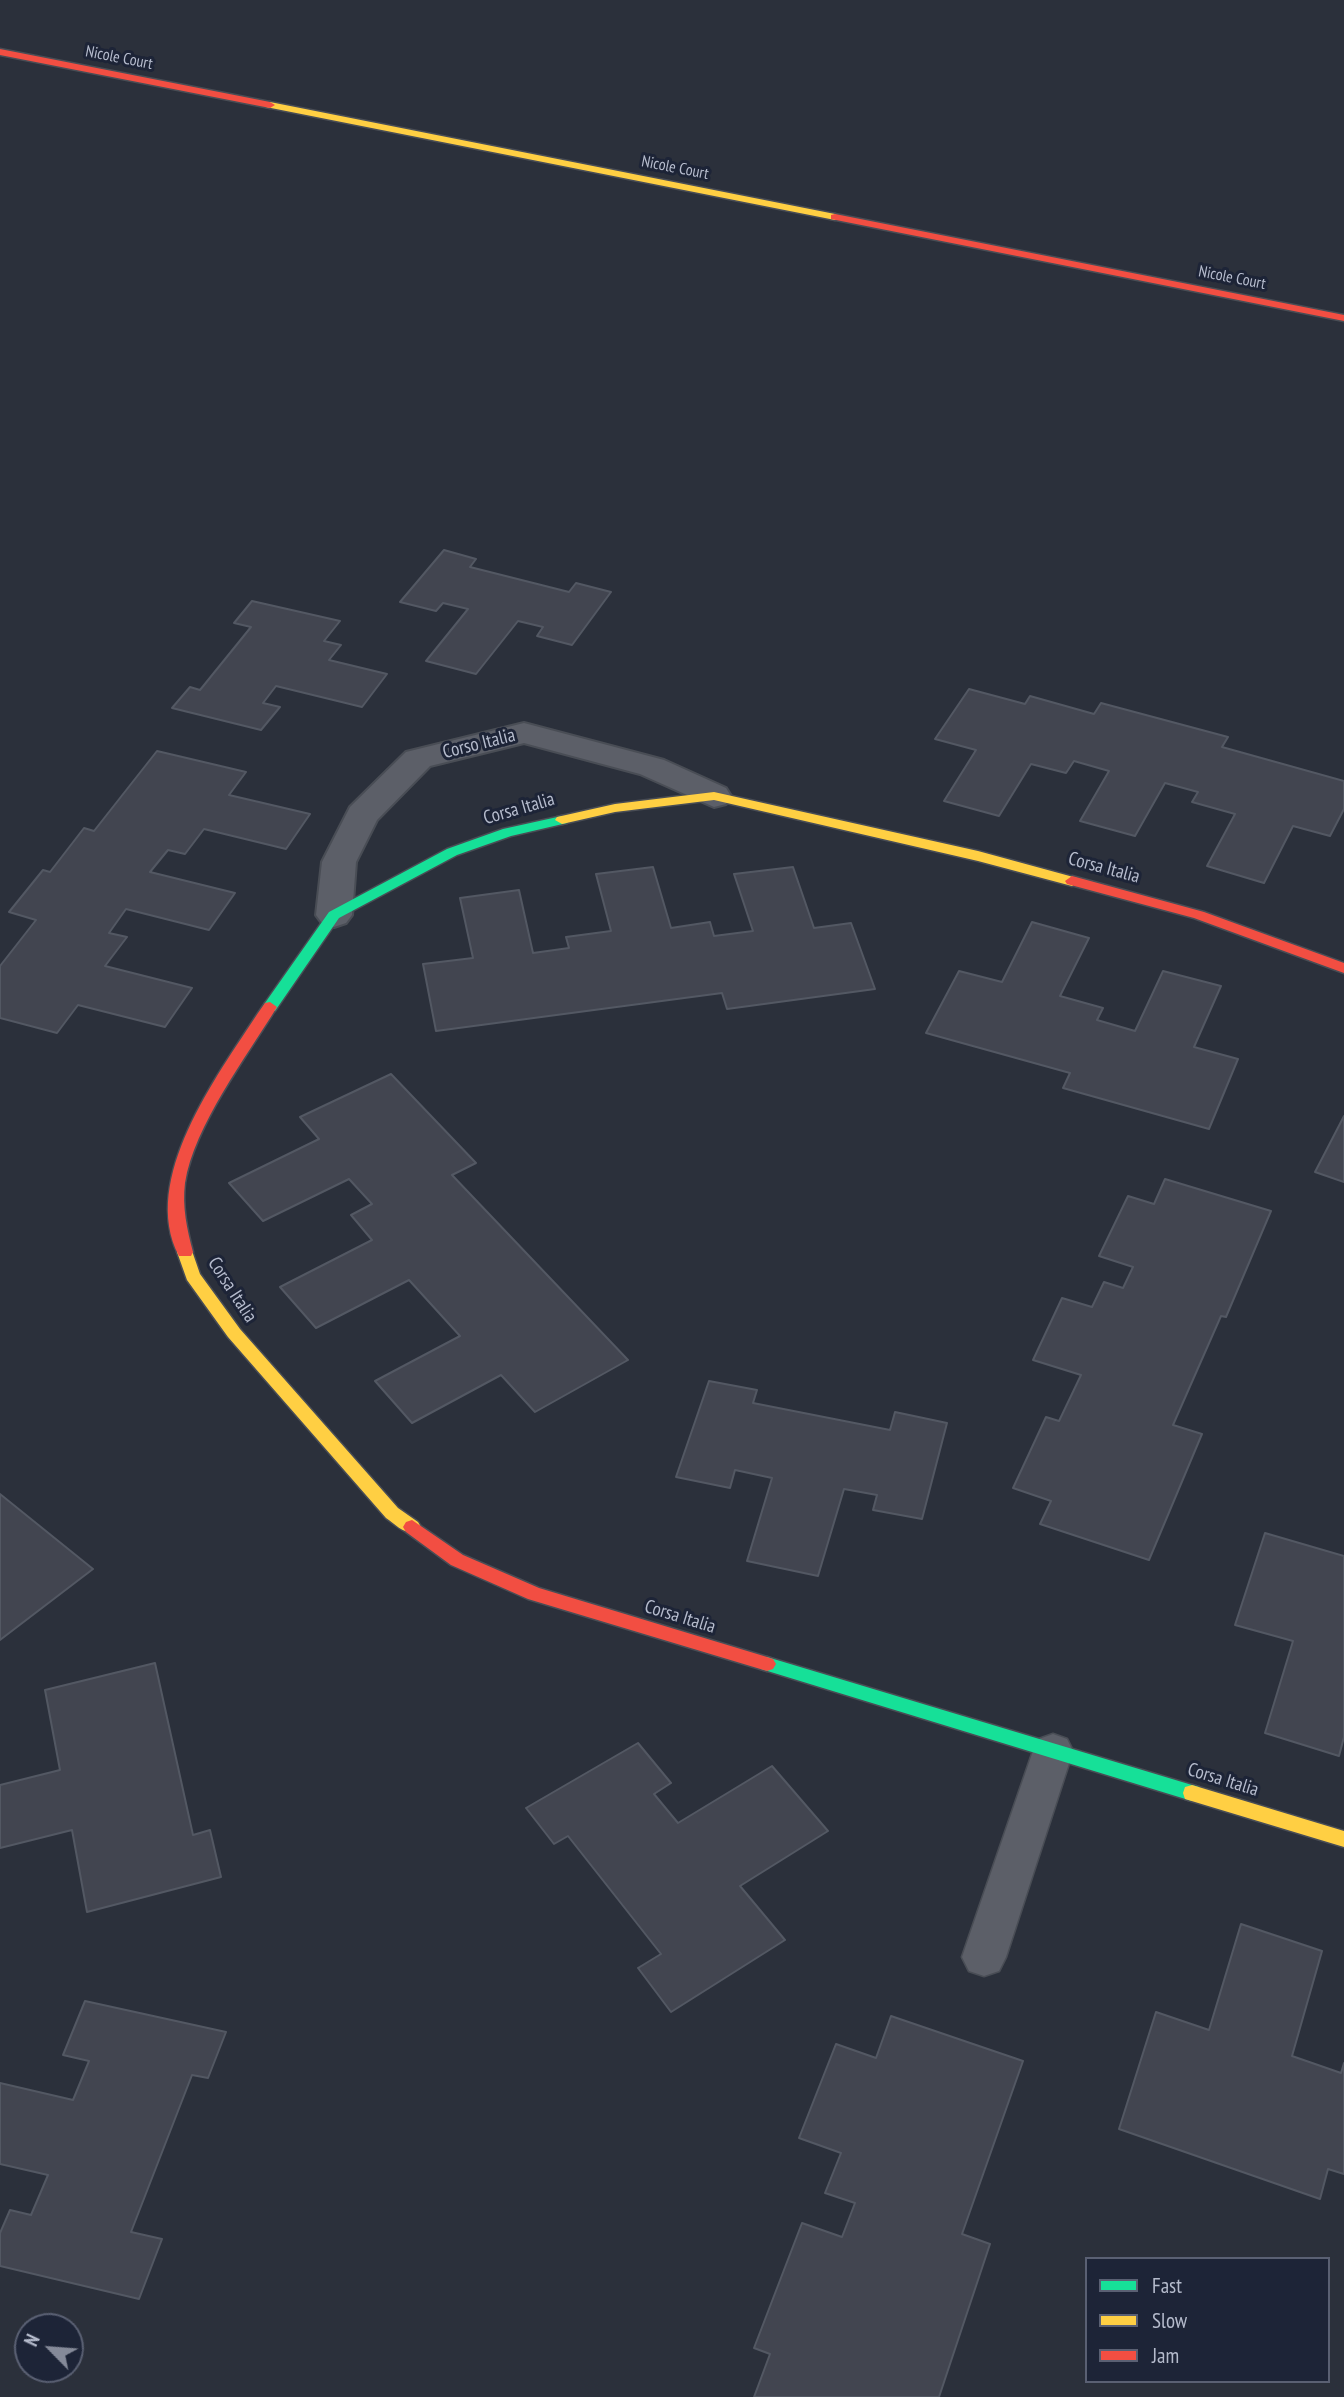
<!DOCTYPE html>
<html>
<head>
<meta charset="utf-8">
<style>
  body { margin:0 }
  #map { position:relative; width:1344px; height:2397px; overflow:hidden; background:#2b303b; font-family:"PT Sans Narrow",sans-serif }
  canvas { display:block }
  .legend { position:absolute; left:1085px; top:2257px; width:245px; height:126px; box-sizing:border-box; background:#1d2437; border:2px solid #5a6073; margin:0; padding:9px 12px; list-style:none; font-size:21px; color:#b5bbcc }
  .legend li { display:flex; align-items:center; gap:14px; height:35px }
  .legend b { width:35px; border:2px solid #5a6073 }
  .north { position:absolute; left:14px; top:2313px; width:70px; height:70px; box-sizing:border-box; background:#1d2437; border:2px solid #5a6073; border-radius:50%; rotate:295deg; font-size:19px; font-weight:700; line-height:28px; text-align:center; color:#b5bbcc }
  .north::after { content:''; display:block; margin:auto; width:24px; height:32px; background:#858a99; clip-path:polygon(50% 0,100% 100%,50% 72%,0 100%) }
</style>
</head>
<body>
<div id="map">
<canvas width="1344" height="2397"></canvas>
<ul class="legend">
<li><b style="height:9px;background:#16e098"></b>Fast</li>
<li><b style="height:9px;background:#ffcf43"></b>Slow</li>
<li><b style="height:9px;background:#f24e42"></b>Jam</li>
</ul>
<div class="north">N</div>
</div>
<script>
const ctx = document.querySelector('canvas').getContext('2d');
ctx.lineJoin = 'round';
function fillPath(path, color) { ctx.fillStyle = color; ctx.fill(path, 'evenodd'); }
function trace(path, color, width, dash) { ctx.strokeStyle = color; ctx.lineWidth = width; ctx.lineCap = dash ? 'butt' : 'round'; ctx.setLineDash(dash || []); ctx.stroke(path); }
function label(font, color, halo, rows, align = 'center') {
  ctx.font = font + ' "PT Sans Narrow",sans-serif'; ctx.lineWidth = 6; ctx.setLineDash([]); ctx.textBaseline = 'middle'; ctx.strokeStyle = halo; ctx.fillStyle = color; for (const [text, x, y, turn = 0] of rows) {
    ctx.save(); ctx.translate(x, y); ctx.rotate((+turn || 0) * Math.PI / 180); ctx.textAlign = isNaN(turn) ? turn : align; if (halo) ctx.strokeText(text, 0, 0); ctx.fillText(text, 0, 0); ctx.restore();
  }
}
const building = new Path2D(`
  M444,550L476,559L470,567L569,592L576,583L611,592L572,645L537,636L543,627L518,621L476,674L426,661L468,609L443,603L436,611L400,602Z
  M252,601L340,621L324,641L341,645L329,660L387,674L362,707L276,686L263,703L280,707L261,730L172,708L190,687L200,690L251,627L234,623Z
  M969,689L1025,704L1030,696L1094,714L1101,703L1228,737L1222,747L1344,781V809L1330,836L1293,826L1264,883L1207,866L1235,814L1192,802L1198,792L1165,783L1135,836L1080,821L1109,771L1074,761L1066,773L1031,764L999,816L944,801L976,750L935,739Z
  M157,751L246,772L229,795L310,814L286,849L204,829L185,854L168,850L150,872L235,893L209,930L126,909L109,933L127,937L105,966L192,988L165,1027L78,1005L57,1033L0,1018V966L36,920L9,912L43,870L50,872L84,828L94,831Z
  M653,867L671,928L710,922L714,936L753,931L734,874L793,867L814,928L851,923L875,989L727,1009L722,993L436,1031L423,964L473,958L460,898L519,890L533,953L569,948L566,937L611,931L596,874Z
  M1032,922L1089,938L1060,996L1103,1008L1097,1020L1135,1031L1163,971L1221,986L1194,1047L1238,1059L1209,1129L1063,1088L1070,1073L926,1033L959,971L1002,982Z
  M391,1074L476,1163L452,1175L628,1360L535,1412L501,1375L412,1423L375,1381L460,1336L409,1280L316,1328L280,1287L372,1240L351,1215L372,1204L349,1179L263,1221L229,1183L319,1139L300,1117Z
  M1344,1116V1182L1315,1172Z
  M1165,1179L1271,1211L1226,1317L1221,1316L1173,1425L1202,1434L1149,1560L1040,1524L1051,1501L1013,1488L1046,1417L1059,1421L1081,1375L1033,1360L1062,1298L1092,1307L1104,1282L1123,1288L1133,1267L1099,1256L1128,1196L1154,1204Z
  M709,1381L757,1390L753,1403L890,1430L895,1412L947,1423L922,1519L873,1510L877,1495L844,1489L818,1576L747,1561L772,1478L735,1470L730,1488L676,1477Z
  M0,1494L93,1569L0,1640Z
  M1265,1533L1344,1556V1737L1339,1756L1265,1733L1293,1641L1235,1625Z
  M155,1663L193,1835L210,1830L221,1877L87,1912L72,1830L0,1848V1785L60,1770L45,1690Z
  M638,1743L671,1783L654,1794L678,1823L772,1766L828,1831L740,1886L785,1940L671,2012L638,1968L661,1954L568,1836L554,1844L526,1808Z
  M1241,1924L1322,1951L1292,2056L1341,2073L1344,2063V2174L1328,2169L1320,2199L1119,2129L1156,2012L1209,2030Z
  M85,2001L226,2032L208,2078L192,2075L131,2232L162,2239L139,2299L0,2266V2233L10,2210L31,2215L48,2175L0,2164V2083L73,2100L89,2061L63,2055Z
  M891,2016L1023,2061L962,2234L990,2244L939,2397H754L770,2354L754,2348L802,2223L842,2237L855,2203L825,2193L841,2153L799,2138L836,2044L876,2058Z`);
fillPath(building, '#424550');
trace(building, '#535863', 2);
const lane = new Path2D(`
  M1053,1734L1067,1739L1073,1751L1006,1957L999,1971L984,1976L969,1971L962,1957L1033,1751L1039,1739Z`);
const street = new Path2D(`
  M524,723L664,760L726,788L731,796L726,804L714,807L640,774L524,743L430,766L377,820L356,862L352,915L346,923L334,927L322,923L316,915L322,862L350,807L406,752Z`);
const fast = new Path2D(`
  M562,816L569,820L567,823L511,836L457,855L339,918L275,1011H265L263,1007L265,1003L329,912L447,849L503,829Z
  M767,1657L1192,1785L1199,1787L1201,1793L1199,1799L1192,1801L761,1669L758,1664L761,1659Z`);
const slow = new Path2D(`
  M270,102L835,214L840,217L835,220L266,107V103Z
  M714,792L978,851L1077,878L1079,881L1072,886L978,861L714,800L615,812L562,824L555,820L557,817L615,804Z
  M185,1246L191,1248L200,1274L240,1329L398,1508L418,1522L421,1527L418,1532C406,1536 396,1525 386,1518L228,1337L187,1280L177,1252Z
  M1192,1785L1344,1831V1847L1185,1799L1183,1793L1185,1787Z`);
const jam = new Path2D(`
  M0,49L270,102L275,105L270,108L0,55Z
  M835,214L1344,315V321L831,219V215Z
  M1072,876L1204,912L1344,963V973L1194,918L1067,884L1065,881Z
  M270,1002L277,1007C247,1056 194,1126 185,1183C182,1207 187,1229 193,1252L191,1256H179C139,1180 217,1076 258,1013L265,1003Z
  M412,1520L463,1555L539,1588L767,1657L773,1659L776,1664L773,1669L767,1671L528,1599L451,1565L406,1532L403,1527L406,1522Z`);
trace(lane, '#494d55', 3);
trace(street, '#494d55', 4);
trace(fast, '#494d55', 3);
trace(slow, '#494d55', 3);
trace(jam, '#494d55', 3);
fillPath(lane, '#5c5f68');
fillPath(street, '#5c5f68');
fillPath(fast, '#16e098');
fillPath(slow, '#ffcf43');
fillPath(jam, '#f24e42');
label('16px', '#b5bbcc', '#1d2437', [
  ["Nicole Court",119,58,11],
  ["Nicole Court",675,168,11],
  ["Nicole Court",1232,278,11]
]);
label('19px', '#b5bbcc', '#1d2437', [
  ["Corso Italia",479,744,-14],
  ["Corsa Italia",519,809,-16],
  ["Corsa Italia",1104,868,15],
  ["Corsa Italia",232,1290,57],
  ["Corsa Italia",680,1617,17],
  ["Corsa Italia",1223,1780,17]
]);
</script>
</body>
</html>
